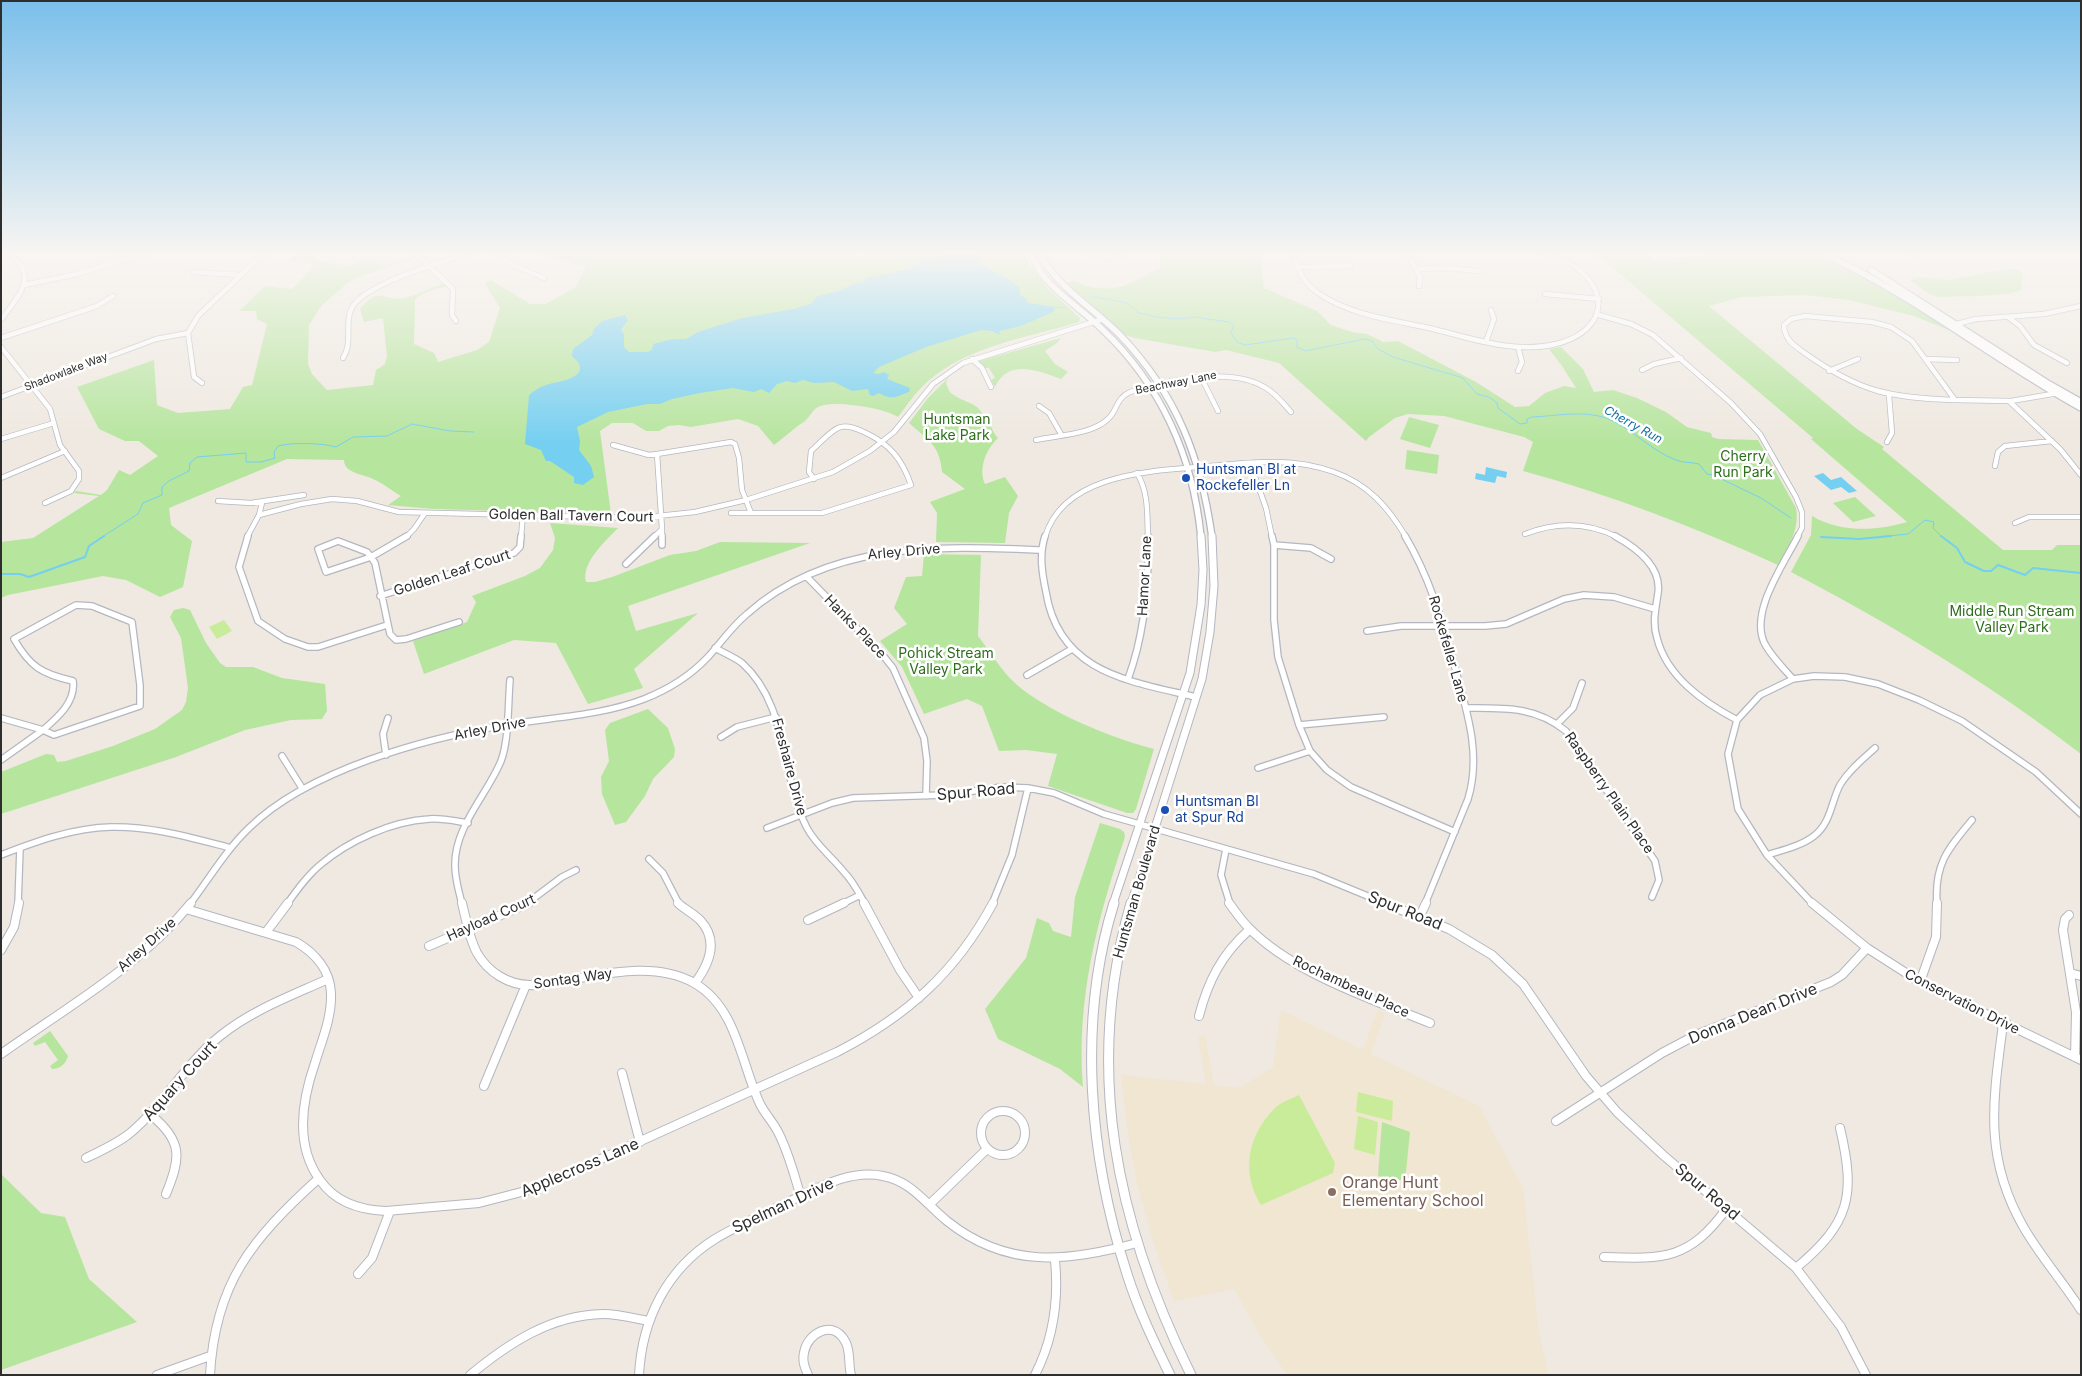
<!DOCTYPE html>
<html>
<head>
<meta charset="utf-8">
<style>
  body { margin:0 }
  #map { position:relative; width:2082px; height:1376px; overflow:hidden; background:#efe9e1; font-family:Inter,sans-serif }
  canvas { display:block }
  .frame { position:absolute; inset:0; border:2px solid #2e2e2e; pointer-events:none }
</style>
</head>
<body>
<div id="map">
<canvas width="2082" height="1376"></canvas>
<div class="frame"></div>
</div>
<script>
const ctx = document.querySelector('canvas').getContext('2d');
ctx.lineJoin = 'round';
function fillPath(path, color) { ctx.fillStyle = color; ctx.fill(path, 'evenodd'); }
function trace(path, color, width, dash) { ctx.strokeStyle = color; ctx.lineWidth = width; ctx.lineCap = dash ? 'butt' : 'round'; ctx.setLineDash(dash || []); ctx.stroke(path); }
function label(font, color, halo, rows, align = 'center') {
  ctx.font = font + ' Inter,sans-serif'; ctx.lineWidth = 5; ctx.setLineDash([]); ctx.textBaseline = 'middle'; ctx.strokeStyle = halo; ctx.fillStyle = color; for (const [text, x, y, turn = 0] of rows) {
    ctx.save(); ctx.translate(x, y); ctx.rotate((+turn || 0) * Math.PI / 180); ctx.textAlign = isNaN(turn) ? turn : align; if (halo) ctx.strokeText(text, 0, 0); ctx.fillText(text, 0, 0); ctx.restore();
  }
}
fillPath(new Path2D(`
  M1378,1009L1385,1013L1371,1054L1479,1106L1523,1188L1539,1334L1549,1375H1287L1260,1335L1234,1289L1174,1301L1153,1241L1137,1183L1127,1128L1121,1075L1206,1084L1198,1035H1205L1214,1085L1240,1088L1273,1067L1281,1010L1363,1050Z`), '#f0e6d1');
fillPath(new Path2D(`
  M298,252H314L313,256C323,263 341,267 353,265C358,264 363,260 368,258L384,265L418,255L420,257L358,277L348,283L322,305L309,325L308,364L312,374L327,390L373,385L376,370L385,364L387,356L383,318L364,322L360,309C380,285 383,302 404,298C417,295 429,288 442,284L448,283L451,287C440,287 422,291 415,300L414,344L434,353L438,362L477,350L489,342L500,308L485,283L491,280L530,304H545L575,288L586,267L534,252H854L855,257L884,252H1023L1029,264L1047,288L1080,318L1079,322C1027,338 969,345 927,382C916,392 907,405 898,417C886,408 831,399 818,407C812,410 810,417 805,421C794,428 785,437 774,445L758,426L738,419L691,427L679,425L668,426L659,431H646L633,423H612L600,431L611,514L434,509L388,505L401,496C392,491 383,483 373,479C363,474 344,473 344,460L287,459L169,508L171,525L192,541L183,587L160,597L126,580L103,576L8,595L1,598V542L33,538L99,496L74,493L76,491L101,495L107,490L119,470L130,475L158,456L139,441H125L99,429L77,387L154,360L157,405L178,413L230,409L243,387L252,385L267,324L257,319L256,311H239L265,286L292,289L314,266L309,263L287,262Z
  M1161,252H1260L1264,288L1317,311L1331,325L1352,332L1367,334L1383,342L1398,341L1476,382L1515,407L1529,406L1545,393L1564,386L1576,388L1562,366L1549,349L1561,347L1583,369L1594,392L1613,390L1637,398L1666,412L1687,427L1711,433L1712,437L1718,439L1758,440L1796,508C1800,530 1788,546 1778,565C1695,527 1611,495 1523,471L1533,442L1524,437L1444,416L1408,414L1395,418L1369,437L1366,441L1279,363L1226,350L1215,352L1135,338L1125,335L1067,283L1074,280C1082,288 1112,291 1123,286C1136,281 1149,273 1162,267L1160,263Z
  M1594,252H1644L1654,260L1731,253L1811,252L1844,265L1961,335L1914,316L1849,300L1803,295L1742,297L1709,306L1857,429L1884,447L1882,449L2003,550H2052L2057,545H2081V754C1990,684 1893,625 1791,572L1811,535L1812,516C1840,533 1877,531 1907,522L1811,439L1813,438Z
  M2006,269H2016L2023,273L2021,290C2007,297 1958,296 1939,297L1929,294L1910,280L1918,277L1948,280Z
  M1061,338L1057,343L1045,351L1055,364L1068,372L1061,379C1037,370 1008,359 995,387L991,380L995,378L989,368H985L979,361Z
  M948,378L946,382C947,386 949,391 951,393C963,403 981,402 984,419C993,426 993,434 998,438C986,449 978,469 985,484L1005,477L1018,496L1009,513L1005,543L936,542L937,513L930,502L965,489L942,472C940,445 928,440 909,423L928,398Z
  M1409,417L1439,425L1430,448L1400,439Z
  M1407,450L1439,455L1437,474L1405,469Z
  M1855,497L1876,516L1853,522L1833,503Z
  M550,523L618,528C606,541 581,562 586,582H595L612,577L670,555L696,551L720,542L810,543L628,606L636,631L698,613L634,669L643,688L588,704L556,643L514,640L424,674L413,641L467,622L476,602L472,596L525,576L540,568L553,550L555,538Z
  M924,554L981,555L978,636C989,650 1002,672 1016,684C1049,713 1112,738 1154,749L1136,809L1133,813H1127L1048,786L1057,754L1026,750L999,751L982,706L967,699L924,714L902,667L880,641L907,624L894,608L906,577L922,576Z
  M183,608L190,610L206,643L220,663L226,667H253L282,678L325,684L327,711L322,719L291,720L245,730L176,757L1,814V772L46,754L54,755L57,762L66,761L113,746L155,729L182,710L186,702L188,688L181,638L170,617L174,610Z
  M648,709L668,728L675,749L674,757L653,779L645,796L626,822L615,825L602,794L601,777L609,761L605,730L610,723Z
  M1100,823L1120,829L1124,832L1125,837C1097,919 1076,1000 1083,1087L1060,1069L998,1039L985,1009L1026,958L1037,918L1049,923L1053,931L1071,937L1075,897Z
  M50,1031L68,1056C66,1064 60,1069 52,1069L50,1066L58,1060L45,1042L35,1046L33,1043Z
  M1382,1122L1410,1132L1405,1181L1378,1176Z
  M1,1174L41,1213L65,1217L89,1279L137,1322L1,1370Z`), '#b6e59e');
fillPath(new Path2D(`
  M224,620L232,631L217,639L209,627Z
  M1358,1092L1393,1101L1392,1121L1356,1112Z
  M1299,1095L1335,1163L1333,1173L1261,1205C1241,1173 1247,1136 1275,1108C1281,1102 1291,1099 1299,1095Z
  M1358,1116L1378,1122L1375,1155L1354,1149Z`), '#c9ec9a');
fillPath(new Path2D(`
  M953,252C967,252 975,249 980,263C994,272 1008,277 1020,289V295L1026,298L1028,303L1055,307L1053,312L1021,326L999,331L1000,335L992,331L981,330L926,347L879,367L873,373L879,374L884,372L889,375L887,379L910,388L909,392C897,396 892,401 879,393L873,396L870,395L868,389L852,391L834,382L814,383L803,380L795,383L787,381L777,384L769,393L761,389L754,392L733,388L700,393L672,399L660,404H647L608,412L577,427L580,441L579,450L591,466L594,477L583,485L574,483V477L550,461H546L541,450L525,444L529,395C534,391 540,387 546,385C554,382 580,380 580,368C580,361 575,360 572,356L573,349L592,335L594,329L602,321L625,315L628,320L621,330L624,334V347L629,352H647L652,350L653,344L673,339H686L698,332L742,318L794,309L812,303L816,297L822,295L842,290L851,285L863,282L865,279L870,277C883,274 913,271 921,260L942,257Z
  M1486,467L1507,472L1506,478L1497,476L1495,483L1475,479L1476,473L1485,475Z
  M1823,473L1831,480L1841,477L1857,491L1849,493L1841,487L1831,490L1814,476Z`), '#75cff0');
trace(new Path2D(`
  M1090,296L1127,303L1139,313L1156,317L1178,319L1195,317L1229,322L1234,325L1231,333L1237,342L1245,345L1293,338L1297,340V347L1305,351L1365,339L1372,341L1378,349L1393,357L1463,378L1477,394L1489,397L1497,403L1498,408L1520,424L1527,423V419L1532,417C1556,416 1583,410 1606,418C1632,428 1651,451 1676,460C1683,463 1692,462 1699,464L1707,474L1713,475L1761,498L1791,518
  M1055,308L1065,307
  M102,537L138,514L143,503L162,495V487L169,481L189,471L190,463L197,457L246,453V462H261L275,458L274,452L278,446C293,442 322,443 336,447L353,437L387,436L412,424L450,431L474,432
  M1878,537L1908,534L1925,520L1934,522L1933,528L1942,537`), '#75cff0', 1);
trace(new Path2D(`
  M1941,536L1957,548L1965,562L1984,571H1991L1998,565L2025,575L2033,568L2081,573
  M1821,537L1859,539L1891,536
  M1,574H20L29,577L85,557L89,546L104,536`), '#75cff0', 2);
const minorFar2 = new Path2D(`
  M117,252L121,261
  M414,252L453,289L452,315L456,321
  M496,252L513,265L544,278
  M1085,252L1104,258L1121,256
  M1294,252C1296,269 1304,283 1318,293C1350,315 1392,320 1429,328C1471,338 1513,354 1556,344C1598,334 1615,299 1578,269C1567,260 1553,256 1540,252
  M1407,252L1420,277L1419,286
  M1911,252L1913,254
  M1297,267L1350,266
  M1416,269L1447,268L1479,271
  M194,272L241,275
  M24,285L77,274L149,252
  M1545,294L1599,299
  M1599,315L1631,324L1653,335L1731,403L1760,434L1796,497L1802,512V528L1797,537
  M1805,316L1872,322L1891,327L1912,341L1955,400C1890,398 1860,392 1806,354C1795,346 1784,340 1784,325L1791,319Z
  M2008,317L2020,326L2034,345L2067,363
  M1,320C19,295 40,276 8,252
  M1953,325L1976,319L2044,314L2081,306
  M1,338L97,306L113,296
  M1486,342L1494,319L1491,310
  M1,347L50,409L60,445L79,471V479L71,491L45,503
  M1518,347L1522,362L1518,371
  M343,358C354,341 343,321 353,306C369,282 443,262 471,252
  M972,359L982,368L991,387
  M1926,359L1957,360
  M1642,370L1654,364L1681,358
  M1829,371L1858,359
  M1201,377L1218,411
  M202,383L194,377L188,333L198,316L265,252
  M1,397L156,339L188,333
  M1955,400L2011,401L2058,393
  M2010,402L2060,449L2081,475
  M1039,406L1049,413L1061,434
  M1,439L54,423
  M1036,440C1058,435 1091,435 1108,419C1118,410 1115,399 1130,392C1167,380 1232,366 1266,388C1276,394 1283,403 1291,412
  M1887,442L1892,433L1889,395
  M613,445L649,455L657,454L662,529L654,537
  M657,454L731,442L735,444L739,458L742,490L751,513
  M1250,463L1266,508L1272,537
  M1995,466L1998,452L2005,446L2052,441
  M1137,473C1149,493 1147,515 1148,537
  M1,478L65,451
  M218,501L251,503L304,495
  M731,513H822L911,485C902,459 890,444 864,432C857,429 849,425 841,427C833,428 818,445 811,451L809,472L814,479
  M259,515L301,504L332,499L357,501L399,512L639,518L695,512L746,500L833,472L870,451L894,432L933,384L963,363L1103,319
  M2015,523L2029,517H2081
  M662,529V537
  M1525,534C1556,522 1587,522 1617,537
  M247,537L259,515L262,503
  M406,537L414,529L425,513
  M521,537L523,515
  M1045,537C1064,472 1155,471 1210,466C1252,462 1293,457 1334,472C1368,484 1388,507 1406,537`);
const minorFar1 = new Path2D(`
  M248,536L239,567L258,621L285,639L308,647H318L387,625
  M407,536L371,557L375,563L390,634L396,640L406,639L459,622
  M662,536V545
  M1045,536C1039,555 1042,573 1046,592C1059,673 1129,681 1196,697
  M1272,536L1274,545V620L1278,657L1299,725L1310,751L1327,770L1351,787L1455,832
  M1405,536C1429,576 1442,620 1454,664C1466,709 1482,753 1468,799L1425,904
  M1615,536C1635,547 1662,566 1658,593C1656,608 1652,622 1657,638C1667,677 1703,702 1737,720
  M338,541L367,552L371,557L326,572L318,549Z
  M1274,545L1311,548L1331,559
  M626,564L655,536
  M806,576L881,653L893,668L924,738L927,761L926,796
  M380,596L514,553L520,547L521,536
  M76,605L92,606L132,622L140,685V706L54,735L43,730C57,718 76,702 73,681C42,674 30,667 14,639Z
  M1367,631L1401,626H1485L1506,624L1564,599L1584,595L1614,597L1655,609
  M715,648C724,653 734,657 742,663C789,705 780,775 807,828C816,845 832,857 844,872C853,881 859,893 865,904
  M1027,675L1072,649
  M1128,679C1145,633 1149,585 1148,536
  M1793,679C1784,669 1773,658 1766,646C1747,615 1784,564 1798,536
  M1466,708C1504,708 1535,706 1566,731L1655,861L1659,880L1652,897
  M1,718L43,730
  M1558,723L1573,708L1582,683
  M1299,725L1384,717
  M721,737L737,727L776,717
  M386,755L383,734L388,718
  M282,756L302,788
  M1,760L43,730
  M1258,768L1310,751
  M767,828L832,803L853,798L944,795L1002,787L1028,788L1054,793L1104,814L1314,874L1387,904
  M1226,849L1221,875L1230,904
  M1,855C37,841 73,828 111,827C152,826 192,838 231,848
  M1767,855C1783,850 1801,846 1814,836C1831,823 1831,802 1840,785C1849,770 1863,759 1875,748
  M649,859L663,873L679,904
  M18,904L20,848
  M190,904C209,879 226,850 249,828C308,770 426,738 506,725C552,717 600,716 644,699C667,690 691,675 708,657C721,643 732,626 747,614C829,541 939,546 1041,550
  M287,904C297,890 307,876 320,865C348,841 392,821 429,819C442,818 455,821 468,823
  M462,904C459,892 455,879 455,866C454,827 487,795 501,761C509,741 508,702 510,680
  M526,904L562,877L576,870
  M842,904L860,895
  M992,904L1012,855L1028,788
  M1813,904L1767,855L1738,809L1728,754L1737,720L1760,695L1793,679L1814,676L1845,677L1878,684L1919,700L1962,721L2036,772L2081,814
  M1937,904C1934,864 1948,849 1972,820`);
const minor = new Path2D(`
  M462,903C466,919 469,938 477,953C488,972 508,985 530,985C541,986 553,983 564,981C605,974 655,961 694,983C737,1007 741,1064 760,1104C765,1114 773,1122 778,1132C789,1153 794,1175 801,1197
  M678,903C684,909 693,913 700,920C719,940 710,963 695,983
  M864,903L900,970L919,998
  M1229,903C1235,911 1241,920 1248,927C1292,973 1372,999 1430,1023
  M1384,903L1449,929L1492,955L1523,984L1586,1076L1617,1112L1663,1155L1796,1268L1841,1327L1866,1375
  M1812,903L1867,948L1920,982L2081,1060
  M186,909L296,942C315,953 330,970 331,993C332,1017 322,1040 315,1063C302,1100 295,1146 320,1180C335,1202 360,1210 386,1211L479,1203L537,1188L837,1052C907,1016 956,972 993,903
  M2069,915L2065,919L2063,930L2076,1012L2075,1057
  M1420,916L1426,903
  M808,920L844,903
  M267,931L288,903
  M429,946L529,903
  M1,950L14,927L19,903
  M2070,973L2081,976
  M1920,982L1936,937L1937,903
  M1199,1016C1208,981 1222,954 1249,930
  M2003,1024C1993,1101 1983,1157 2024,1228C2041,1257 2063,1282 2081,1310
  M1,1054C66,1008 140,966 191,903
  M622,1073L640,1142
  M484,1086L526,985
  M981 1133a22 22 0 1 1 44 0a22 22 0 1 1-44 0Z
  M151,1115C183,1141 181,1158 166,1194
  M1556,1121L1662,1053L1696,1035L1831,982L1842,975L1867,948
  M86,1158C101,1151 116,1144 129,1134C164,1105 185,1064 220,1036C252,1010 291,996 328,979
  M931,1203L987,1149
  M1604,1257C1665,1259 1689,1260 1727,1208
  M1796,1268C1850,1223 1856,1196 1840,1128
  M358,1274L372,1258L390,1211
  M157,1375L210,1356
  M210,1375C215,1283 252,1239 318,1179
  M470,1375C509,1343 551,1315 603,1314C618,1314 633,1318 648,1321
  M639,1375C642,1319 667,1269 715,1239C738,1225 763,1215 786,1203C816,1189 849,1169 883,1176C911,1181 926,1204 947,1221C1007,1269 1067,1262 1137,1243
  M808,1375C805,1368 802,1361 804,1353C807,1333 833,1319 845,1341C851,1350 848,1364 851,1375
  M1035,1375C1054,1338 1059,1301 1055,1260`);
const tertiaryFar2 = new Path2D(`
  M1030,252C1034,261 1039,271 1045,278C1061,297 1084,311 1102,329C1161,385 1193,457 1201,537
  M1039,252C1058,289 1093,307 1121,336C1177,395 1201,458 1212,537`);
const tertiaryFar1 = new Path2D(`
  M1113,904L1190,673L1201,605L1203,570L1201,536
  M1131,904L1202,679L1210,632L1214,586L1212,536`);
const tertiary = new Path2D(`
  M1114,903C1077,1022 1089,1156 1127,1274C1138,1309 1154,1342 1170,1375
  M1131,903C1083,1069 1116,1223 1191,1375`);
const secondary = new Path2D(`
  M1820,252C1913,294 1992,359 2081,408
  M1871,270L2049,384L2081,402`);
trace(minorFar2, '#b4b7c1', 6);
trace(minorFar1, '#b4b7c1', 8);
trace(minor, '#b4b7c1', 10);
trace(tertiaryFar2, '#b4b7c1', 8);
trace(tertiaryFar1, '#b4b7c1', 9);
trace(tertiary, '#b4b7c1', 11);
trace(secondary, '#b4b7c1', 8);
trace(minorFar2, '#fff', 4.5);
trace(minorFar1, '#fff', 5.5);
trace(minor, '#fff', 8);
trace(tertiaryFar2, '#fff', 5.5);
trace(tertiaryFar1, '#fff', 7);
trace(tertiary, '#fff', 9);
trace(secondary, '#fff', 5.5);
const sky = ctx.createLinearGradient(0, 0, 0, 444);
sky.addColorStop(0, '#7abfeb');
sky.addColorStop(0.57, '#f8f5f2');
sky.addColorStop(1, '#f8f5f200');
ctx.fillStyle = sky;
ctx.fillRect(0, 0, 2082, 444);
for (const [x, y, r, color] of [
  [1186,478,5,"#1a4fb4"],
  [1165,810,5,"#1a4fb4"],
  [1332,1192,5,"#8d6e63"]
]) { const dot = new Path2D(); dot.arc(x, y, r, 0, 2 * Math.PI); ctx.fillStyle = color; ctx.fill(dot); trace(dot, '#fff', 2); }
label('11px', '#2e2e2e', '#fff', [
  ["Shadowlake Way",66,372,-21],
  ["Beachway Lane",1176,383,-11]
]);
label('italic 12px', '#0d6fa3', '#fff', [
  ["Cherry Run",1633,425,29]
]);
label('14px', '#2c6e1b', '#fff', [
  ["Huntsman",957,420],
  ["Lake Park",957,436],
  ["Cherry",1743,457],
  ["Run Park",1743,473],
  ["Middle Run Stream",2012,612],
  ["Valley Park",2012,628],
  ["Pohick Stream",946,654],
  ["Valley Park",946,670]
]);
label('14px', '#164399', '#fff', [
  ["Huntsman Bl at",1196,470],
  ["Rockefeller Ln",1196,486],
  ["Huntsman Bl",1175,802],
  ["at Spur Rd",1175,818]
], 'left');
label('14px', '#2e2e2e', '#fff', [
  ["Golden Ball Tavern Court",571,516,1],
  ["Arley Drive",904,552,-5],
  ["Golden Leaf Court",452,573,-18],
  ["Hamor Lane",1145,576,-87],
  ["Hanks Place",855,627,46],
  ["Rockefeller Lane",1448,649,74],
  ["Arley Drive",490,729,-11],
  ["Freshaire Drive",789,767,75],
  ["Raspberry Plain Place",1609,793,55],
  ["Huntsman Boulevard",1137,892,-74],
  ["Hayload Court",491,918,-24],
  ["Arley Drive",147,945,-42],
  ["Sontag Way",573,979,-8],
  ["Rochambeau Place",1351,987,25],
  ["Conservation Drive",1962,1002,27]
]);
label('16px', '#2e2e2e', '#fff', [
  ["Spur Road",976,792,-5],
  ["Spur Road",1405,911,22],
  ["Donna Dean Drive",1753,1014,-22],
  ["Aquary Court",180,1081,-48],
  ["Applecross Lane",580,1168,-23],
  ["Spur Road",1707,1192,40],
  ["Spelman Drive",783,1206,-25]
]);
label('16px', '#785e54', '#fff', [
  ["Orange Hunt",1342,1183],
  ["Elementary School",1342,1201]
], 'left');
</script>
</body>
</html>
